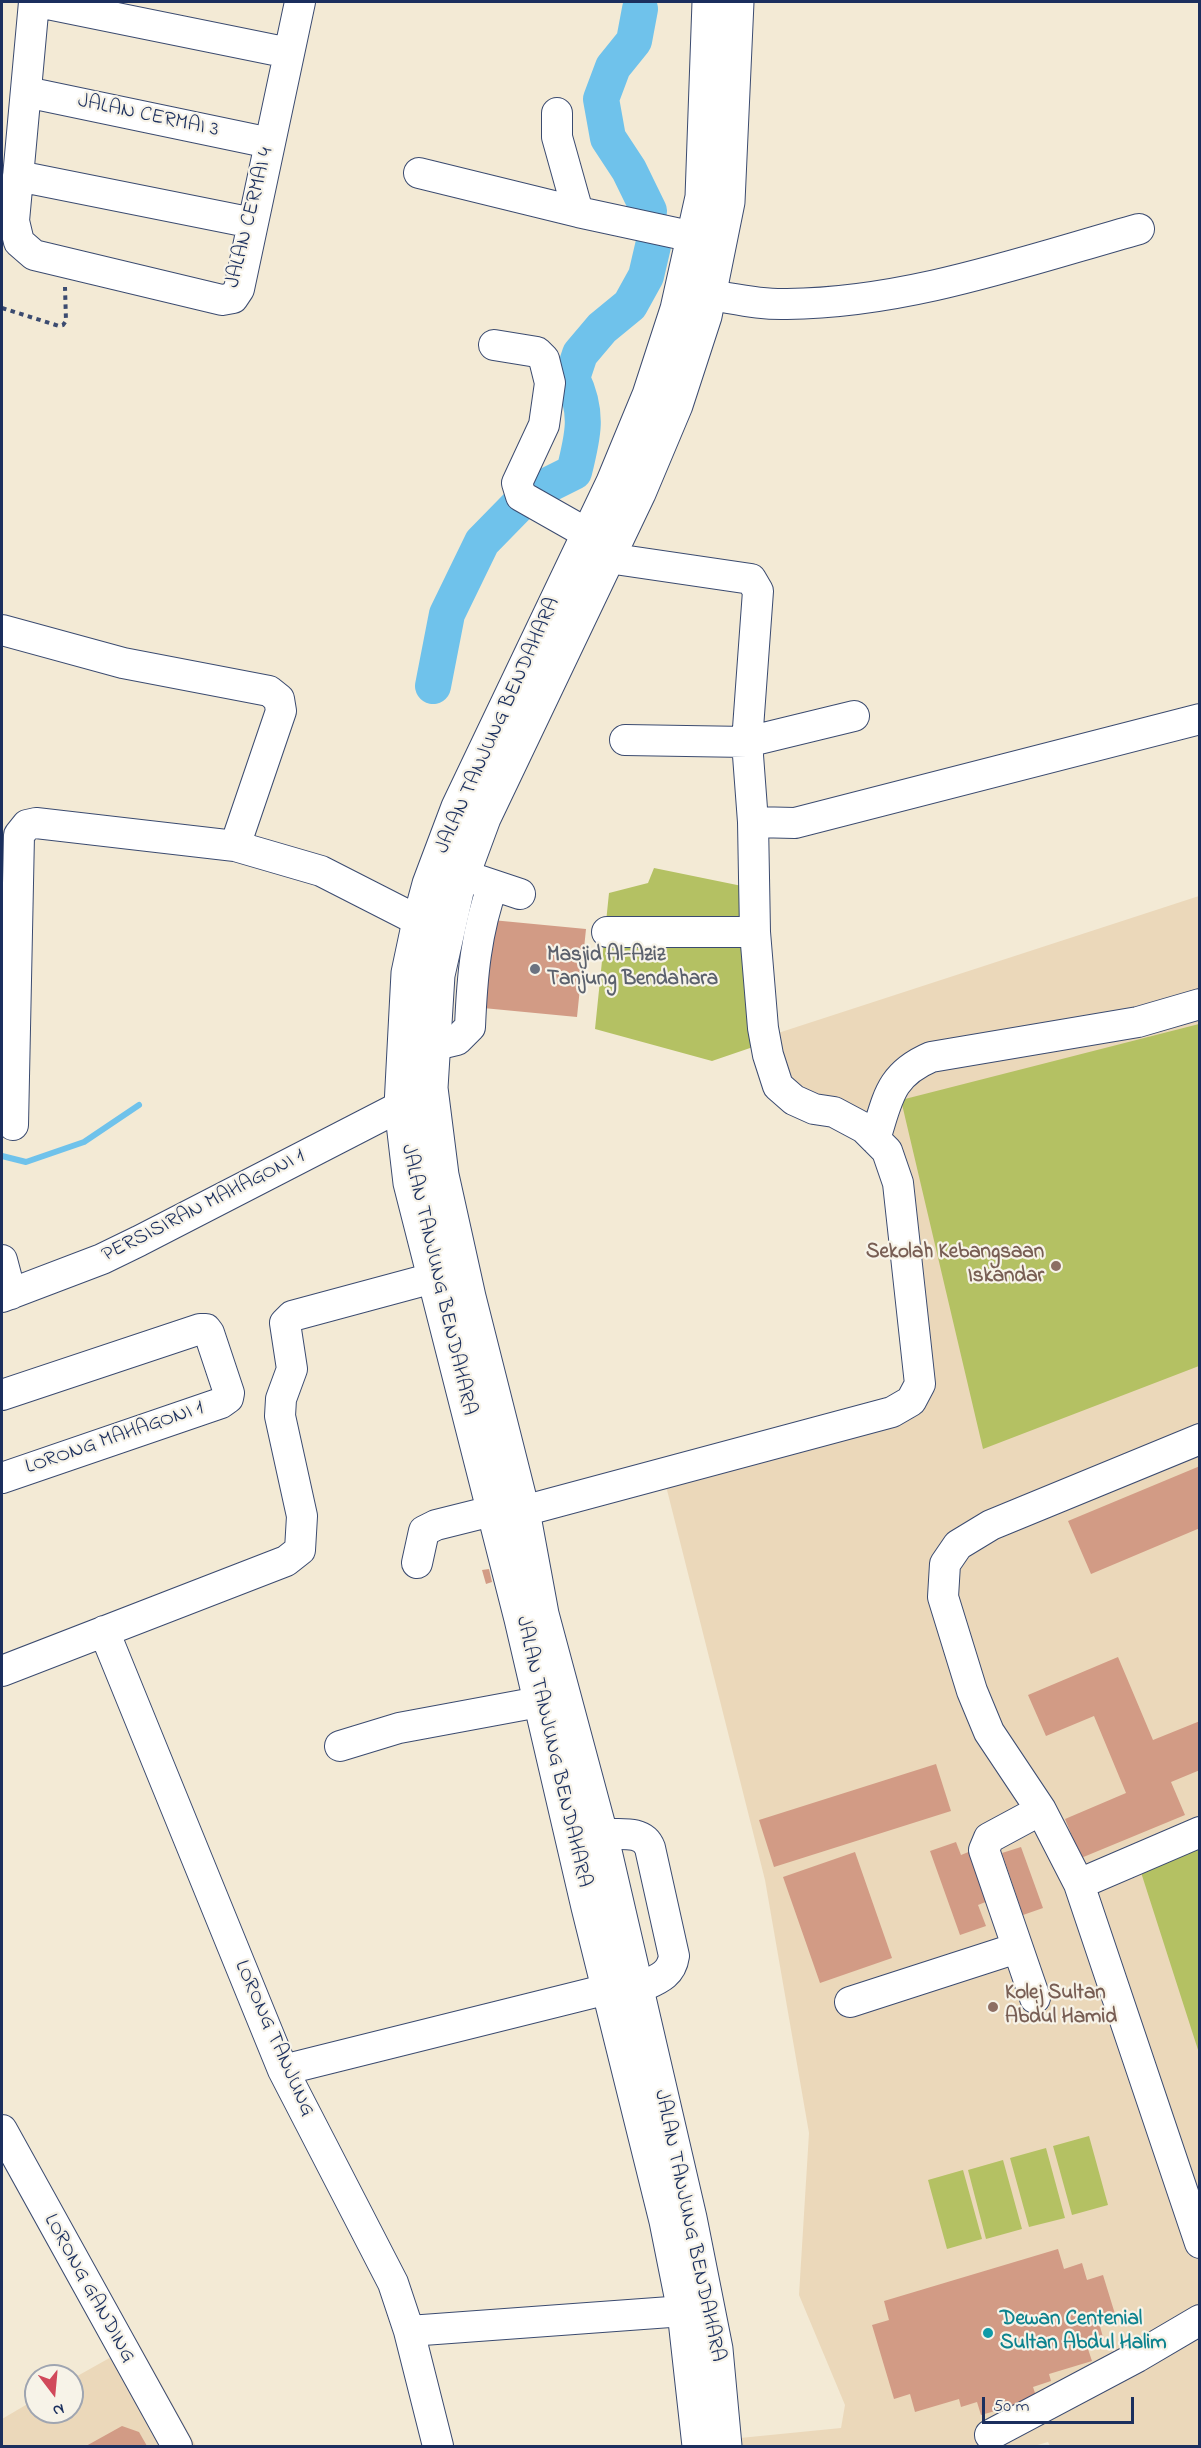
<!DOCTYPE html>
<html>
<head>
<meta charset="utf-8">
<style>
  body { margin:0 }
  #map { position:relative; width:1201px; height:2448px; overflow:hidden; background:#f3ead5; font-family:"Indie Flower",sans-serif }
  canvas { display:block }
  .frame { position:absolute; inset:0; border:3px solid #1b2f5e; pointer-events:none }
  .north { position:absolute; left:24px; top:2364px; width:60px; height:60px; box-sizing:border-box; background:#f7f3e8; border:2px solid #9fa5b1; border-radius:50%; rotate:164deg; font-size:16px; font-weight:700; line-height:24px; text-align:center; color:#1b2f5e }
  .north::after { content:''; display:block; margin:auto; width:21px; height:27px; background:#d1495b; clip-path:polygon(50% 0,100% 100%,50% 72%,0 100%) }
  .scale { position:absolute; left:982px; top:2397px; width:152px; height:27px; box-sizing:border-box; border:3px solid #1b2f5e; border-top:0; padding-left:8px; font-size:18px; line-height:21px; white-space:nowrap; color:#1b2f5e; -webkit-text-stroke:4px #f7f3e8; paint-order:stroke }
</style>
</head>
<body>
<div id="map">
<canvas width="1201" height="2448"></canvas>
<div class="frame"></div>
<div class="north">N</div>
<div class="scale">50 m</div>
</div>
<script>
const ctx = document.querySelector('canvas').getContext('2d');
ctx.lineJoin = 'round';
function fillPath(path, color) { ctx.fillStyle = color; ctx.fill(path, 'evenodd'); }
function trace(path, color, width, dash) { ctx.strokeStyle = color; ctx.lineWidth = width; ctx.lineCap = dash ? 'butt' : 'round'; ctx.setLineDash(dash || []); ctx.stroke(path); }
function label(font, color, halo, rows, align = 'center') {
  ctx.font = font + ' "Indie Flower",sans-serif'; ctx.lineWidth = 4.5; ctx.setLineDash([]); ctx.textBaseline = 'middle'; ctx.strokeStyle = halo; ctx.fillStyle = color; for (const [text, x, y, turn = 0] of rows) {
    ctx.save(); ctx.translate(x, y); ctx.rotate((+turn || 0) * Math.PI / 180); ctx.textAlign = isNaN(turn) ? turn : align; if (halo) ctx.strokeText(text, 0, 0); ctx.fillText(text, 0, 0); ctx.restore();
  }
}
fillPath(new Path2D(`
  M1199,896V2446H1050L1048,2442L1034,2446H741L740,2438L841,2428L845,2405L799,2295L809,2133L765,1880L662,1470L918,1395L899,1157L796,1095L772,1035Z
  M138,2342L196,2446H2V2419L36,2399V2412H72V2379Z`), '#ebd8ba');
fillPath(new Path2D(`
  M654,868L742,886L753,1047L712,1061L595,1029L609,893L648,883Z
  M1199,1024V1366L983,1449L901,1100Z
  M1199,1838V2053L1138,1863Z
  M1089,2136L1108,2205L1072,2215L1053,2146Z
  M1046,2148L1065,2218L1029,2227L1010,2158Z
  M1003,2160L1022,2229L986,2239L968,2170Z
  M963,2170L982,2239L947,2249L928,2180Z`), '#b4c163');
trace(new Path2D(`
  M2,1156L26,1162L84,1142L139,1105`), '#6fc2eb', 6);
trace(new Path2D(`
  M640,9L634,41L613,67L601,99L608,138L629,170L649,211
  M433,686L447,614L482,542L528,495L574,472C583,436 589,413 572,378L580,354L602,328L630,305L646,276L653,246`), '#6fc2eb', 36);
fillPath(new Path2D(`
  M492,920L586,929L577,1017L483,1008Z
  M1200,1466V1528L1091,1574L1068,1521Z
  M489,1569L492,1582L486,1584L482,1570Z
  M1118,1657L1153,1740L1200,1721V1770L1171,1782L1185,1815L1081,1858L1065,1819L1126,1793L1094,1716L1046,1736L1028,1695Z
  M936,1764L951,1811L774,1867L759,1820Z
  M956,1842L961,1855L971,1851L988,1901L978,1905L986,1926L960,1935L930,1851Z
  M1021,1847L1043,1908L1023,1915L1002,1853Z
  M855,1852L892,1958L820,1983L783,1877Z
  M1058,2249L1064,2269L1082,2263L1087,2280L1103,2275L1115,2314L1098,2319L1104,2341L1087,2346L1092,2361L1049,2374L1051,2381L1033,2387L1037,2399L981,2415L977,2402L961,2407L959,2399L915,2412L910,2394L894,2399L872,2325L889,2320L884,2301Z
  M122,2426L139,2432L147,2446H86Z`), '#d29b85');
const minor = new Path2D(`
  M34,2L14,221L19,242L34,255L222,300L233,298L239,289L300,2
  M38,2L289,53
  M26,92L270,143
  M557,113V137L578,212
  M419,173L578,212L694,237
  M18,176L253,223
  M710,295C736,299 761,305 787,304C907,303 1025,261 1139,229
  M494,345L537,352L544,359L550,383L544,425L517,483L521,496L588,534
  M2,630L123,663L269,691L279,699L281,711L235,846
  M625,740L747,742L854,716
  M753,822L795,823L1200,719
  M493,885L520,894
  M607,932H755
  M432,1046L457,1040L470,1027C472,978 476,931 493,885L463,875
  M13,1125L19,835L27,825L36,823L235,846L321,871L419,921
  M875,1139C888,1099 889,1075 931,1057L1138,1022L1200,1004
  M2,1260L11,1294
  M2,1297L102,1259L139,1241L401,1106
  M2,1395L200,1329H206L209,1333L229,1393L228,1398L221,1403L2,1478
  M523,1511L892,1412L911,1401L920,1384L898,1183L887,1151L864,1128L834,1112L814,1109L794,1100L778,1086L768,1055L763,1028L755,932L753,822L747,742L758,591L751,579L608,558
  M417,1563L424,1531L436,1525L492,1511
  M104,1631L283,2070L393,2283L409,2331L438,2446
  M2,1671L286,1561L300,1550L302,1516L280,1416L281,1399L292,1369L285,1323L292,1316L433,1278
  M340,1746L399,1728L539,1702
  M1200,1832L1079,1884L1200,2243
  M601,1834C618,1835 643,1829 650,1848L674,1956C671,1977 655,1980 637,1989
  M1079,1884L1041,1810L989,1732L972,1691L943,1597L945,1564L958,1545L991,1525L1200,1439
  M1035,1998L984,1850L989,1838L1041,1810
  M850,2002L1017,1948
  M283,2070L608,1989
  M2,2130L177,2446
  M409,2331L684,2311
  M990,2435L1137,2357L1200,2320`);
const major = new Path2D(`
  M699,2446L684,2311L666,2221L588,1907L521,1619L410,1183L401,1106L408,973L419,921L429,884L458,807L613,482L649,395L677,309L702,197L709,2
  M725,2446L716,2349L690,2218L601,1834L542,1614L523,1511L469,1297L442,1175L431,1088L438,975L457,891L484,818L639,493L676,405L705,316L728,202L737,2`);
trace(minor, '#3b4b70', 32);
trace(major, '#3b4b70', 35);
trace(new Path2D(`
  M2,308L59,326L63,325L66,321L65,287`), '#3b4b70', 4, [4.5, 4.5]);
trace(minor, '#fff', 30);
trace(major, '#fff', 33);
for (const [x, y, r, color] of [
  [535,969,6,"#6b7280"],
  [1056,1266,6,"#8d6e63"],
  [993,2007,6,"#8d6e63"],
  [988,2333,6,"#0f9aa8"]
]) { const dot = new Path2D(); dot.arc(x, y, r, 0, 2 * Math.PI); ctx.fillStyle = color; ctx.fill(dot); trace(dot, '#f7f3e8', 2); }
label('21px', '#1b2f5e', '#f7f3e8', [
  ["JALAN CERMAI 3",148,117,12],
  ["JALAN CERMAI 4",251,218,-76],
  ["JALAN TANJUNG BENDAHARA",499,726,-66],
  ["PERSISIRAN MAHAGONI 1",204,1207,-27],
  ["JALAN TANJUNG BENDAHARA",437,1280,77],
  ["LORONG MAHAGONI 1",115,1439,-19],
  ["JALAN TANJUNG BENDAHARA",552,1752,77],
  ["LORONG TANJUNG",273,2039,66],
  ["JALAN TANJUNG BENDAHARA",688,2226,78],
  ["LORONG GANDING",88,2289,61]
]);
label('bold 21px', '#5b616d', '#f7f3e8', [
  ["Masjid Al-Aziz",547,957],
  ["Tanjung Bendahara",547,981]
], 'left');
label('bold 21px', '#785e54', '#f7f3e8', [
  ["Sekolah Kebangsaan",1044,1254],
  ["Iskandar",1044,1278],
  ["Kolej Sultan",1005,1995,"left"],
  ["Abdul Hamid",1005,2019,"left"]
], 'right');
label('bold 21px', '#0d838f', '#f7f3e8', [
  ["Dewan Centenial",1000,2321],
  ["Sultan Abdul Halim",1000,2345]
], 'left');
</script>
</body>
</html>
